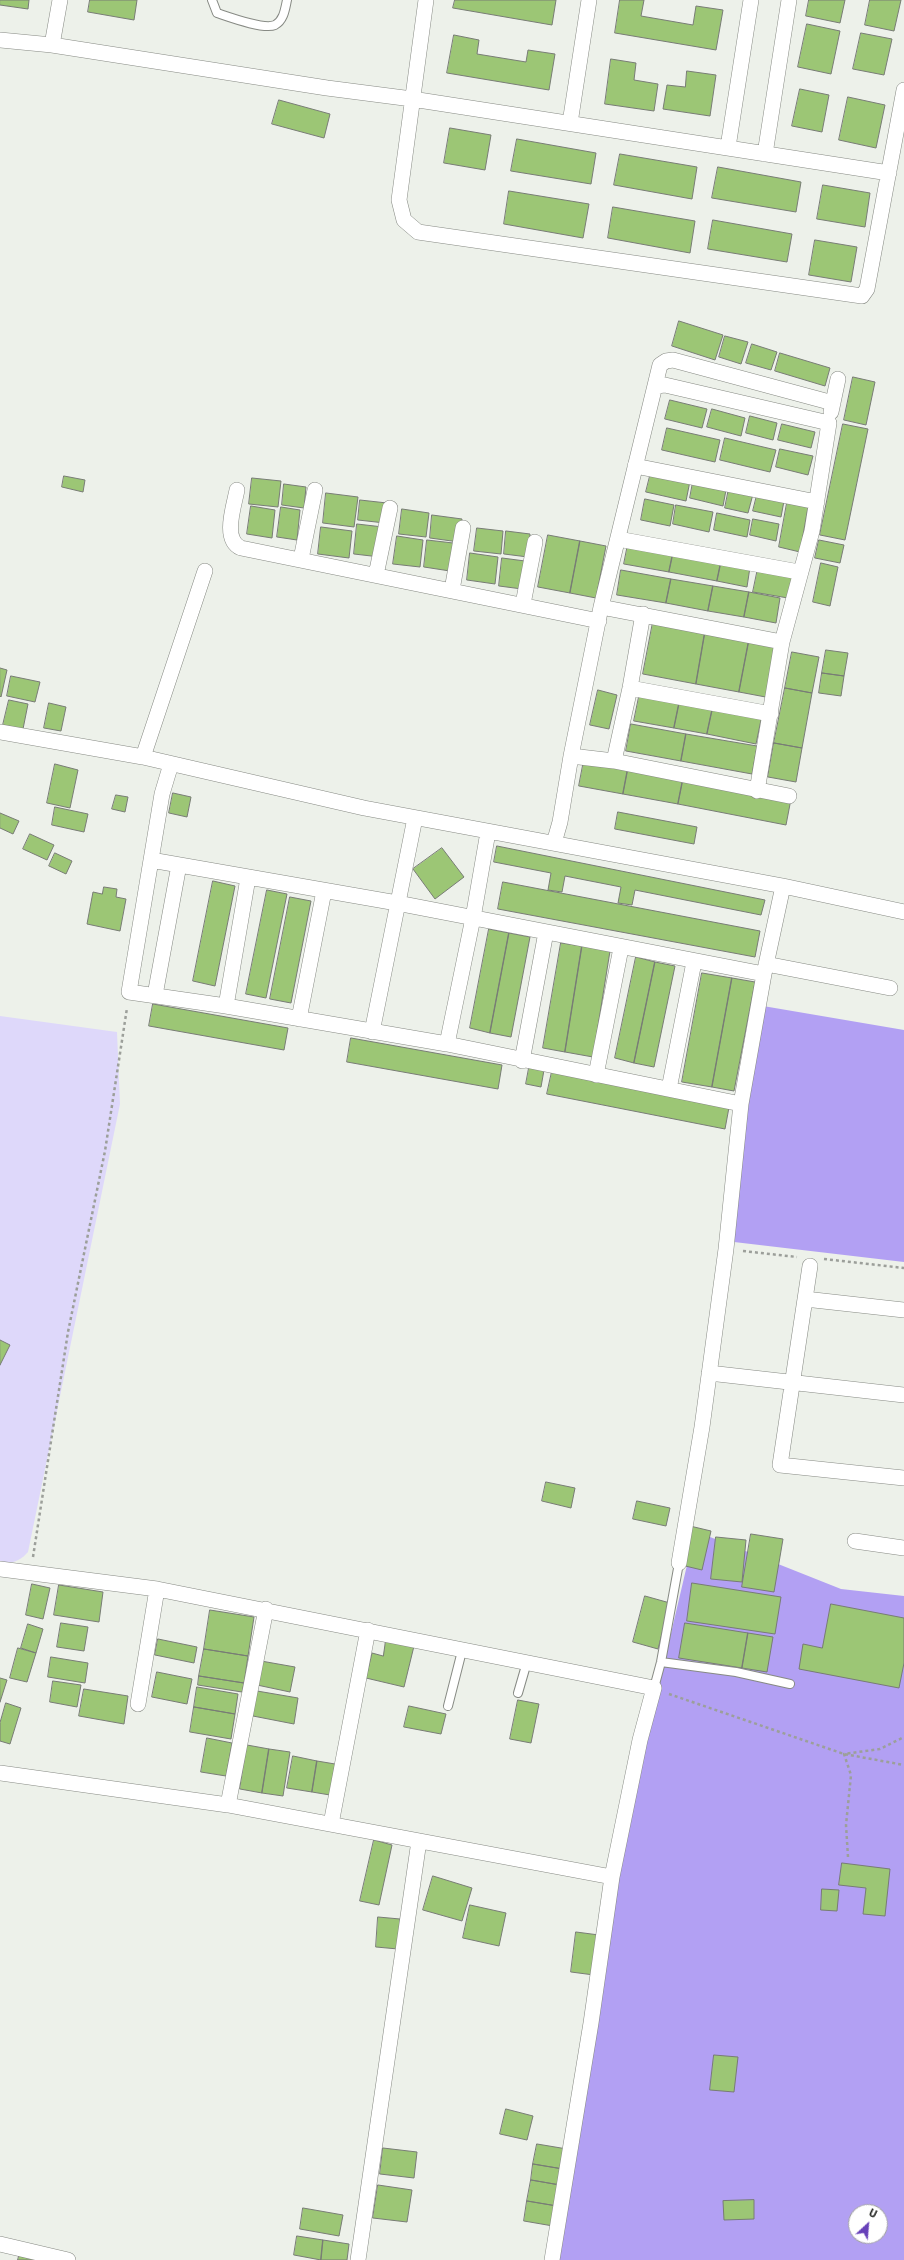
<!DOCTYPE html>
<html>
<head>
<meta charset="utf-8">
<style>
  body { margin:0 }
  #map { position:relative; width:904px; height:2260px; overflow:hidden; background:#edf1ea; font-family:Roboto,sans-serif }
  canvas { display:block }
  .north { position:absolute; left:848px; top:2204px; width:40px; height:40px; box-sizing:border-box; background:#fff; border:1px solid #a1a2a1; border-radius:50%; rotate:26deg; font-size:11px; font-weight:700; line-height:16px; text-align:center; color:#141613 }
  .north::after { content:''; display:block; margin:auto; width:14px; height:18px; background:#6741b9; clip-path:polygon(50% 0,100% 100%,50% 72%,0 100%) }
</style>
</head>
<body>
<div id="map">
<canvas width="904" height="2260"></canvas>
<div class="north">U</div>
</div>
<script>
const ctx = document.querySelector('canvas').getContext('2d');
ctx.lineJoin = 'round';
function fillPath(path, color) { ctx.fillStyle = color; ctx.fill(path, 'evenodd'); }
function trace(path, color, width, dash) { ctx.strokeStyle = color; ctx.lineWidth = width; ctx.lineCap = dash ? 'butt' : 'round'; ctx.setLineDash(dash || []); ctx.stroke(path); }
fillPath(new Path2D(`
  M0,1016L117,1032L120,1104L28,1552C21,1560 12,1565 0,1562Z`), '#ded8fa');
fillPath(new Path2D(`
  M763,1006L904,1030V1262L734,1242L744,1119Z
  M695,1531L841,1589L904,1596V2260H557L621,1866L657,1693ZM856,2212H880V2236H856Z`), '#b2a0f3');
const building = new Path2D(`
  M0,0H29L28,9L0,5Z
  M90,0H137L134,20L88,12Z
  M455,0H556L552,25L453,8Z
  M620,0H644L641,16L693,25L696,6L723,10L716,50L615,33Z
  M809,0H845L840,23L806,16Z
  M870,0H901L894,31L865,25Z
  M807,24L840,31L831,74L798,67Z
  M861,33L892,39L884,75L853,69Z
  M454,35L479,40L477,54L526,62L528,50L555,54L549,90L447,73Z
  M611,59L636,63L634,80L658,84L654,111L605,104Z
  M687,71L716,75L710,116L663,109L667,85L685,87Z
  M800,89L829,95L822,132L792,126Z
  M848,97L885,105L876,148L839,140Z
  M279,100L330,114L324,138L272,124Z
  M450,128L491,135L485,170L444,163Z
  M517,139L596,153L591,184L511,171Z
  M620,154L697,167L692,199L614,185Z
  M718,167L801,182L796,212L712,198Z
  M823,185L870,193L865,227L817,219Z
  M509,191L589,204L583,238L504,224Z
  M613,207L695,221L690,253L608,238Z
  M713,220L792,234L787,262L708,249Z
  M815,240L857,247L851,282L809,275Z
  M679,321L723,335L715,360L672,346Z
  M725,336L748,342L741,364L719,357Z
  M752,344L777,352L771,370L746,363Z
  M780,353L830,368L825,386L775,371Z
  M853,377L875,382L866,425L844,420Z
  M670,400L707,409L702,428L665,419Z
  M712,409L745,418L741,436L707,427Z
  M750,416L777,423L773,440L746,433Z
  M782,424L815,432L811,448L778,440Z
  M843,424L868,429L845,540L820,535Z
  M667,428L720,440L715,462L662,450Z
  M725,438L776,450L770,472L720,460Z
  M780,449L813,456L808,475L776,467Z
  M651,472L690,481L686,501L646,492Z
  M64,476L85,480L83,492L62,487Z
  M252,478L281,481L278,507L249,504Z
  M693,482L726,490L723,506L690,498Z
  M284,484L306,487L304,508L282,505Z
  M729,488L753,494L748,513L725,508Z
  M326,493L358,497L354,527L323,523Z
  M757,495L784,501L781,517L753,511Z
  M645,499L674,505L670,526L641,520Z
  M360,500L387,503L385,523L358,520Z
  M787,503L808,507L800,552L779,547Z
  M676,505L713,512L709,532L673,524Z
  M251,506L275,510L272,538L247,534Z
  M281,507L300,510L297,540L277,537Z
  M402,509L429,513L426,537L399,534Z
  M717,513L750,520L747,537L714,530Z
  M432,515L462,519L459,542L430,538Z
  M753,519L779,524L776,541L750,535Z
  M357,524L383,527L380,557L354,554Z
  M321,527L352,531L349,558L318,554Z
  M477,528L503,531L501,554L474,551Z
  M506,531L530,534L528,557L504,554Z
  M548,535L580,541L570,593L538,587Z
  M397,536L423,540L420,567L393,564Z
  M427,540L453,543L450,571L424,567Z
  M819,540L844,545L840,563L815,558Z
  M580,541L606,546L596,598L570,593Z
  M628,544L673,553L669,572L624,564Z
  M470,553L498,557L495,584L467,580Z
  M673,553L721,562L717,581L669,572Z
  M502,558L525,561L522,589L499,586Z
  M721,562L750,567L747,587L717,581Z
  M821,563L838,567L830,606L813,602Z
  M758,568L793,574L788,598L753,592Z
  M621,570L671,579L666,603L617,595Z
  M671,579L713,586L708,611L666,603Z
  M713,586L749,592L744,617L708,611Z
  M749,592L780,598L776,623L744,617Z
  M653,622L705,632L696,684L643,674Z
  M705,632L749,640L739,692L696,684Z
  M749,640L780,646L771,698L739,692Z
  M826,650L848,653L844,676L822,673Z
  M792,652L819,657L812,693L785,688Z
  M0,668L7,670L1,697L0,696Z
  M822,673L844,676L841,696L819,693Z
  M11,676L40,682L35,702L7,696Z
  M785,688L812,693L802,748L774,743Z
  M598,690L617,695L609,729L590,725Z
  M640,692L680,699L674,728L634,721Z
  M680,699L713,706L707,734L674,728Z
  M9,700L28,704L23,729L3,725Z
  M49,703L66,707L61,731L44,728Z
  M713,706L762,715L756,744L707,734Z
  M631,724L686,734L681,761L626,751Z
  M686,734L757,746L752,774L681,761Z
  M774,743L802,748L796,782L768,777Z
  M584,760L628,768L623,794L579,786Z
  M55,764L78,770L70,808L47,803Z
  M628,768L683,779L678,804L623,794Z
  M683,779L791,799L786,825L678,804Z
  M173,793L191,797L187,817L169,813Z
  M116,795L128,797L125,812L112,809Z
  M55,807L88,814L84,832L52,825Z
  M618,812L697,827L694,844L615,829Z
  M0,813L19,821L13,834L0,828Z
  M30,834L54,845L47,860L23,849Z
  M497,846L765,900L761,915L635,890L632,905L618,903L621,887L565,876L562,892L548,890L551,873L494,862Z
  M442,848L464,877L435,899L413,869Z
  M55,853L72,861L66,874L49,866Z
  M213,881L235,886L215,986L193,981Z
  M503,882L760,931L755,957L498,909Z
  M104,887L117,889L116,897L126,899L120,931L87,924L93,892L102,894Z
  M267,890L287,894L266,998L246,994Z
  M290,897L311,901L291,1003L270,999Z
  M489,929L509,933L490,1033L470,1028Z
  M509,933L530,937L511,1037L490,1033Z
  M561,943L582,946L565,1052L543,1048Z
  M582,946L610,951L593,1057L565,1052Z
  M636,957L655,962L634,1063L615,1058Z
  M655,962L675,966L654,1067L634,1063Z
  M702,973L732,978L712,1087L682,1082Z
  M732,978L755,982L734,1091L712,1087Z
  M153,1004L288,1028L284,1050L149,1026Z
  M351,1038L502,1065L498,1089L347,1062Z
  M553,1067L730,1102L725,1129L547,1094Z
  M529,1068L544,1070L541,1087L526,1084Z
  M0,1340L10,1345L0,1365Z
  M546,1482L575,1488L571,1508L542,1501Z
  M637,1501L670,1508L666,1526L633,1519Z
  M690,1526L711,1531L702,1570L681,1565Z
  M751,1534L783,1539L774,1592L742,1587Z
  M716,1537L746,1540L742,1582L711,1579Z
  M692,1583L781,1597L775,1634L687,1621Z
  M32,1584L50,1588L43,1619L26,1615Z
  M59,1585L103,1592L99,1622L54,1615Z
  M645,1596L670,1603L658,1649L633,1642Z
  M831,1604L904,1618V1663L899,1688L799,1669L803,1644L822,1648Z
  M210,1610L254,1617L248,1656L204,1649Z
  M61,1623L88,1627L84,1651L57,1647Z
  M685,1623L748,1633L742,1668L679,1658Z
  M28,1624L43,1629L36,1653L21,1648Z
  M748,1633L773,1637L767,1672L742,1668Z
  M158,1639L197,1647L194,1663L155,1655Z
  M386,1640L414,1646L404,1687L366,1678L372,1653L383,1656Z
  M18,1648L36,1653L27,1682L10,1678Z
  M204,1649L248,1656L244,1683L199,1676Z
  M51,1657L88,1663L85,1683L48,1677Z
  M261,1661L295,1667L290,1692L257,1685Z
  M157,1672L192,1679L187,1704L152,1697Z
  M199,1676L244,1683L242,1692L198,1685Z
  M0,1678L7,1680L0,1702Z
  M53,1681L81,1685L77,1707L50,1702Z
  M197,1687L238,1694L235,1714L194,1707Z
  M84,1689L128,1696L124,1724L79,1716Z
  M257,1691L298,1698L294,1724L253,1716Z
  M518,1700L539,1704L531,1743L510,1739Z
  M6,1703L21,1708L10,1744L0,1741V1723Z
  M409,1706L446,1714L441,1734L404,1727Z
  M194,1707L235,1714L231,1739L190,1732Z
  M207,1738L232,1743L226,1776L201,1772Z
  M247,1745L269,1749L262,1793L240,1789Z
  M269,1749L290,1752L283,1796L262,1793Z
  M293,1756L317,1761L312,1792L287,1788Z
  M317,1761L335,1764L330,1795L312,1792Z
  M374,1840L392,1845L379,1905L360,1901Z
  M842,1863L890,1869L885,1916L863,1914L866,1888L839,1885Z
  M433,1876L472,1888L462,1921L423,1910Z
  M822,1889L839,1890L837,1911L821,1910Z
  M470,1905L506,1913L499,1946L463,1938Z
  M378,1917L400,1919L398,1949L376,1947Z
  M576,1932L599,1935L594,1975L571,1972Z
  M714,2055L738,2057L734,2092L710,2090Z
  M506,2109L533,2116L527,2140L500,2134Z
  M537,2144L567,2149L563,2169L533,2164Z
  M383,2148L417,2152L414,2178L380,2174Z
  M533,2164L563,2169L560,2185L531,2180Z
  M531,2180L560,2185L557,2206L527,2201Z
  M378,2185L412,2190L407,2222L373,2218Z
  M754,2200V2219L724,2220L723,2201Z
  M527,2201L557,2206L553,2226L524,2221Z
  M303,2208L343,2215L339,2236L300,2229Z
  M297,2236L323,2240L321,2260L294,2255Z
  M323,2240L349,2244L347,2260H321Z
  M19,2256L37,2260H18Z`);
fillPath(building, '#9cc675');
trace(building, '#787c75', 1);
const lane = new Path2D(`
  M212,0L217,13C229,17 264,30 275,25C284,20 285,9 287,0
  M661,1662L736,1672L790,1684
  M654,1688L661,1662L679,1563
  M518,1693L527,1662
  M448,1706L462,1651`);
const street = new Path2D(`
  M426,0L399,200L404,220L418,232L862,296L867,289L904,90
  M0,40L52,45L327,88L412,99L889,173
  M52,45L60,0
  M570,123L589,0
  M728,147L751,0
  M765,154L789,0
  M656,386L665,385L829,423L812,531L782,642L757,791
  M831,412L838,379
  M635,466L817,502
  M237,490C234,506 222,540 241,548L599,621
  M618,539L799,572
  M301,559L315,490
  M376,575L390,508
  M452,590L463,528
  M523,604L535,542
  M601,607L782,642
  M630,688L771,714
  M0,732L143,757L364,808L783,886L904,912
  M571,756L614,761L789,796
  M143,757L205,571
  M614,761L630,688L643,614
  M171,764L162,794L129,992L226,1006L447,1044L741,1104
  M554,843L560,822L571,756L601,607L660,365L666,361L673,360L833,403
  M151,860L397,903L764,974
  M766,964L890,988
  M155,995L179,865
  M226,1006L248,878
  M299,1019L324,891
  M372,1032L415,818
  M447,1044L473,918L488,832
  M522,1061L546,932
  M596,1075L621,948
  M669,1089L694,962
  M810,1266L805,1299L904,1310
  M805,1299L780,1465L904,1478
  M709,1373L904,1395
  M855,1541L904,1548
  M679,1563L702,1427L726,1249L741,1104L764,974L783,886
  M0,1569L157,1589L654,1688L640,1740L612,1877L591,2023L552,2260
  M138,1704L157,1589
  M0,1773L228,1805L612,1877
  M228,1805L266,1609
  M331,1824L368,1630
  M0,2244L68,2260
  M358,2260L419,1841`);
trace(lane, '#878a84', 10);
trace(street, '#878a84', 16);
trace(new Path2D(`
  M743,1251L797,1257
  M824,1259L904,1268
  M33,1557L68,1332L105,1151L127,1008
  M669,1694L844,1754L904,1765
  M848,1857L846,1825L851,1775L844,1754L880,1749L904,1737`), '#9c9f9a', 2.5, [3, 3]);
trace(lane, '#fff', 8);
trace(street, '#fff', 15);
</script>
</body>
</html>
